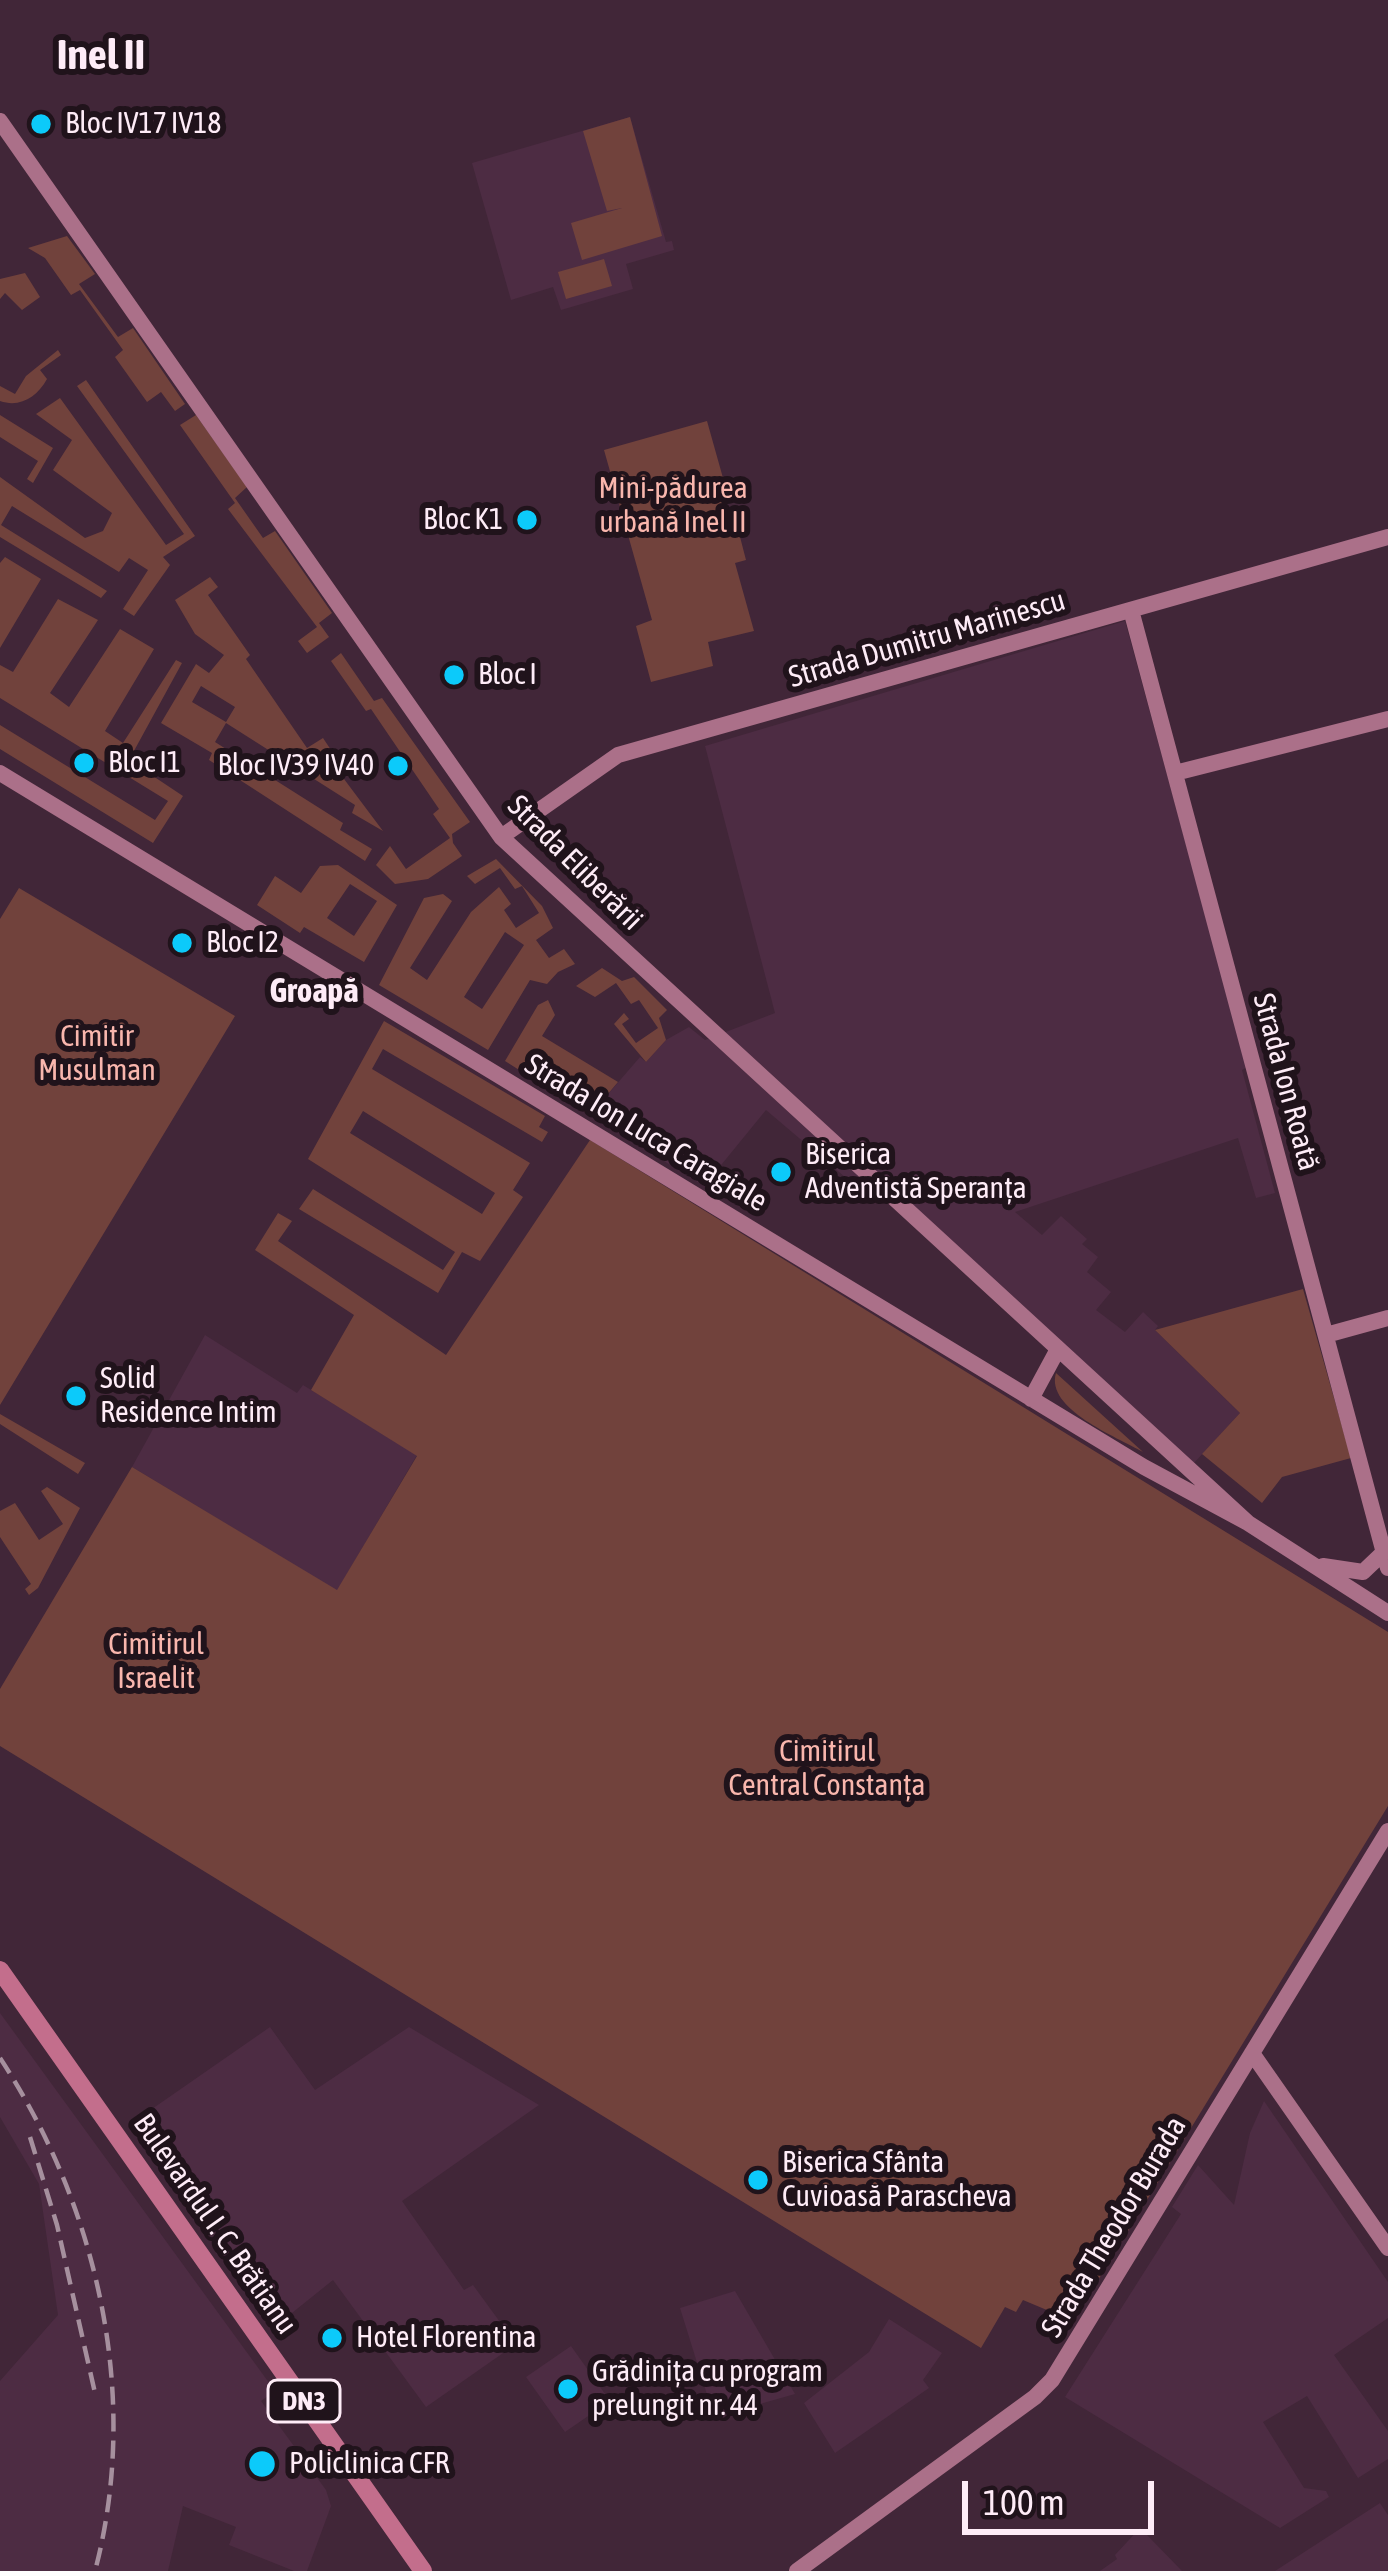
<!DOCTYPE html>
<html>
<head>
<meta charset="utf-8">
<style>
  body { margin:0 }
  #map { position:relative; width:1388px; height:2571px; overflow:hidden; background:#412638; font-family:"Asap Condensed",sans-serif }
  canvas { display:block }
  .scale { position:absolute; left:962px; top:2481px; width:192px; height:54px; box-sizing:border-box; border:6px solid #feecf7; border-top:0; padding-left:15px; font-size:36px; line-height:42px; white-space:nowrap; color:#feecf7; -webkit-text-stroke:9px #20131b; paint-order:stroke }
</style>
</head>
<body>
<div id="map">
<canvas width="1388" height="2571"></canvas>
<div class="scale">100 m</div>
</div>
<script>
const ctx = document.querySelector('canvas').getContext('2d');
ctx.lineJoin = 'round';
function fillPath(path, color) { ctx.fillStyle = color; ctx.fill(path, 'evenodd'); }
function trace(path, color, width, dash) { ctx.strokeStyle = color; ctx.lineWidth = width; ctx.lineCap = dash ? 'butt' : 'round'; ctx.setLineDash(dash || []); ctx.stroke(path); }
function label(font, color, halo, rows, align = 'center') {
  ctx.font = font + ' "Asap Condensed",sans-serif'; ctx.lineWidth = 12; ctx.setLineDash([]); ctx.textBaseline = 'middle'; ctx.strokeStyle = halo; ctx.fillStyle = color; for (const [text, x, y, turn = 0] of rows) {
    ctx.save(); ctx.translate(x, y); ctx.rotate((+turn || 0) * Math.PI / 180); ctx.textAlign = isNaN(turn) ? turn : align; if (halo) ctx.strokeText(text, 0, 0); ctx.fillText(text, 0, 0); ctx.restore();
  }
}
fillPath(new Path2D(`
  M630,117L666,242L672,241L674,250L626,264L633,289L561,310L553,287L511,300L472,163Z
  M1125,621L1247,1067L1242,1070L1275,1193L1256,1198L1238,1138L1015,1212L1042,1235L1061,1216L1087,1239L1082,1244L1098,1257L1087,1272L1111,1292L1096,1310L1125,1332L1143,1312L1158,1326L1155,1330L1240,1413L1194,1463L865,1165L852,1183L766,1110L704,1186L590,1115L640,1057L646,1062L666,1040L689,1027L705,1040L775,1013L705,746Z
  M205,1335L297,1393L303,1385L417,1455L337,1591L132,1467Z
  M0,2013L275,2391L261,2401L326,2490L331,2506L307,2571H294L229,2545L236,2527L183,2506L168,2571H0V2381L58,2315L39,2184L0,2117Z
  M270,2027L315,2090L409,2027L539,2105L402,2201L464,2290L473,2285L516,2344L426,2407L333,2280L282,2321L139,2118Z
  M1264,2101L1388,2282V2318L1334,2355L1388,2431V2459L1358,2478L1307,2396L1263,2422L1304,2488L1326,2491L1329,2497L1280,2528L1065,2397L1181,2214L1172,2207L1198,2165L1234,2205L1250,2133Z
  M735,2291L795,2394L714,2417L680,2308Z
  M889,2319L942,2353L923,2380L929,2388L835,2453L804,2403L869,2352Z
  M571,2346L610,2401L565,2432L526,2377Z
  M1380,2503L1388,2515V2571H1275Z
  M1140,2528L1148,2536L1182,2571H1100L1117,2559L1115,2555Z`), '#4d2c43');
fillPath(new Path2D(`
  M630,117L662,236L582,260L571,223L622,208L607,211L583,131Z
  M67,236L95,274L79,284L118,337L133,328L185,404L175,411L161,392L147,402L115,357L123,350L80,290L71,295L45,258L28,248Z
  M604,259L612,286L566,299L558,272Z
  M25,273L40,297L22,310L5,293L0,299V279Z
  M58,350L61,355L40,370L47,379C37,397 20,408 0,401V386L15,394L26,376Z
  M86,380L195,536L163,557L170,565L134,616L123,609L148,570L129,558L119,572L12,506L1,525L107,591L101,598L0,537V477L85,538L103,531L112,513L53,470L72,440L36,414L60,398L166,545L184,534L77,386Z
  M0,415L53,448L33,483L27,479L38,461L0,437Z
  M196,415L247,487L235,498L263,538L275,531L332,613L319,623L329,637L307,653L298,641L317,627L228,509L235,503L180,425Z
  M707,421L723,478L717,481L732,534L739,533L746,560L735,563L754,631L708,642L713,666L651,682L636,626L652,620L604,450Z
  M5,557L41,579L0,648V563Z
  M210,577L218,587L208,595L250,655L246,659L307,748L323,738L331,750L326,755L383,831L352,813L355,805L226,723L215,742L343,823L340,830L372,849L365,861L209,760L212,753L161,723L196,664L209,673L224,655L195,634L175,600ZM201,686L235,707L226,722L192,702Z
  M58,599L98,620L50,693L69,707L120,629L154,649L105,731L123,743L176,660L182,663L129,760L183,796L153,843L0,749V725L155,820L168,801L0,698V665L13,672Z
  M341,653L374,701L382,698L470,822L452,834L453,843L462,856L428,879L395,884L376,865L390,846L406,869L450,838L433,814L439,809L371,709L366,711L331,661Z
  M496,859L542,906L553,928L536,940L549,958L564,949L575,964L558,972L547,984L530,980L488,1050L379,985L424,898L443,894L452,901L410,968L427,980L471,912L499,887L511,904L504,910L516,928L539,913L522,886L515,889L500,868L475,884L467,876ZM505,932L524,945L482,1009L464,997Z
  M338,865L397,905L364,962L304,927L300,933L257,905L275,876L301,893L320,866ZM350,884L377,901L354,936L327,918Z
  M19,888L235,1016L0,1405V919Z
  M602,968L622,981L634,977L667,1010L659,1018L666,1040L646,1062L614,1024L624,1013L629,1019L622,1024L636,1043L658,1028L639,1000L631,1004L616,983L595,997L576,986Z
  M548,1000L555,1015L542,1036L618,1082L590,1115L505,1061L538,1005Z
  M384,1021L545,1116L539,1127L548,1132L542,1142L383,1049L372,1069L530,1163L513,1190L523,1197L480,1261L462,1252L438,1293L299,1209L313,1189L443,1270L455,1252L308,1159ZM363,1111L495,1193L482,1214L350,1133Z
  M590,1140L1388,1632V1806L1073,2321L1023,2300L1016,2312L1005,2307L981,2348L0,1746V1689L132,1467L337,1590L417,1456L311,1390L354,1315L255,1250L278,1213L292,1221L278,1241L446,1355Z
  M1303,1289L1351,1458L1282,1477L1262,1503L1202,1454L1240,1413L1155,1330Z
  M1056,1373L1143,1452C1117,1437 1045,1409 1056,1373Z
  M0,1414L85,1463L78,1474L0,1424Z
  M47,1487L80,1508L38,1588L29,1595L25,1589L31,1584L0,1537V1511L15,1503L39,1540L63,1524L41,1491Z`), '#71423c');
trace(new Path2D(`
  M0,121L501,837L1248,1523
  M1131,610L1388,1568
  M0,773L1144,1467L1248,1523L1388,1613
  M1175,773L1388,719
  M501,837L618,755L1388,537
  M1326,1335L1388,1318
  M1031,1399L1058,1349
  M1323,1566L1363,1572L1384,1552
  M1252,2053L1388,2248
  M797,2571L1035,2397L1052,2380L1388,1831`), '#ab7089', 16);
trace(new Path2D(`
  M0,1970L423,2571`), '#c36e8c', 18);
trace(new Path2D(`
  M0,2058C98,2207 141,2397 95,2571
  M30,2137L57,2225L95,2393`), '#a6909e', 4.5, [18, 9]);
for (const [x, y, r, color] of [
  [41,124,12,"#0ccafa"],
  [527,520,12,"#0ccafa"],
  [454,675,12,"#0ccafa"],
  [84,763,12,"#0ccafa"],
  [398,766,12,"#0ccafa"],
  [182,943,12,"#0ccafa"],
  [781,1172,12,"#0ccafa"],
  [76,1396,12,"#0ccafa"],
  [758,2180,12,"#0ccafa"],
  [332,2338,12,"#0ccafa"],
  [568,2389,12,"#0ccafa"],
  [262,2464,15,"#0ccafa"]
]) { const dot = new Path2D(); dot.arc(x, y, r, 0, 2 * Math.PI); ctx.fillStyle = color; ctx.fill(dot); trace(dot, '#20131b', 4.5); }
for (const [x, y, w] of [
  [304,2401,72]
]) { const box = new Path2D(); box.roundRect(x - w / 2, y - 21, w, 42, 9); ctx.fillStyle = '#20131b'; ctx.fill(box); trace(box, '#feecf7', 3); }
label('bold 27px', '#feecf7', null, [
  ["DN3",304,2401]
]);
label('30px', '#feecf7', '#20131b', [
  ["Bloc IV17 IV18",65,124],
  ["Bloc K1",503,520,"right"],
  ["Bloc I",478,675],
  ["Bloc I1",108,763],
  ["Bloc IV39 IV40",374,766,"right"],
  ["Bloc I2",206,943],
  ["Biserica",805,1155],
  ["Adventistă Speranța",805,1189],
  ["Solid",100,1379],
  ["Residence Intim",100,1413],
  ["Biserica Sfânta",782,2163],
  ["Cuvioasă Parascheva",782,2197],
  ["Hotel Florentina",356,2338],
  ["Grădinița cu program",592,2372],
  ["prelungit nr. 44",592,2406],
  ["Policlinica CFR",289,2464]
], 'left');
label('30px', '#f9b6ad', '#20131b', [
  ["Mini-pădurea",673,489],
  ["urbană Inel II",673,523],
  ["Cimitir",97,1037],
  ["Musulman",97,1071],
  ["Cimitirul",156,1645],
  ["Israelit",156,1679],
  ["Cimitirul",827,1752],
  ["Central Constanța",827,1786]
]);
label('30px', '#feecf7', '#20131b', [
  ["Strada Dumitru Marinescu",927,639,-16],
  ["Strada Eliberării",575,863,45],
  ["Strada Ion Roată",1286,1082,75],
  ["Strada Ion Luca Caragiale",646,1133,31],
  ["Bulevardul I. C. Brătianu",215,2224,55],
  ["Strada Theodor Burada",1114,2227,-59]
]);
label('bold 33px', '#feecf7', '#20131b', [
  ["Groapă",314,992]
]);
label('bold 42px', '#feecf7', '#20131b', [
  ["Inel II",101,56]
]);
</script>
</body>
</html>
